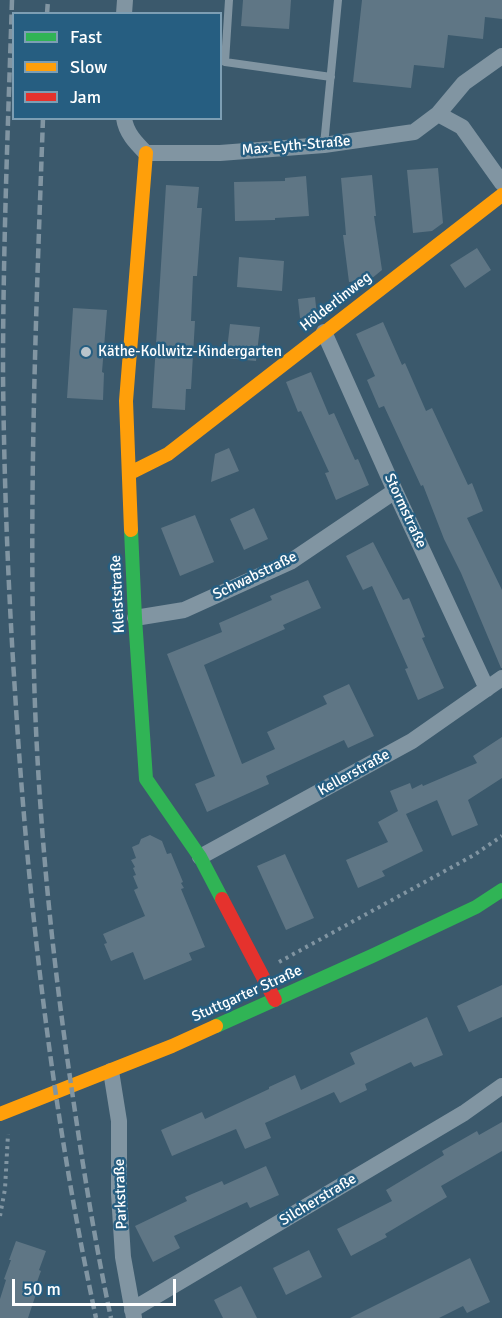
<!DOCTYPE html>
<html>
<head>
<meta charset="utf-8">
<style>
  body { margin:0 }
  #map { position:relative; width:502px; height:1318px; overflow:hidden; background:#3b596c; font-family:Signika,sans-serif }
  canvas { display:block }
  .legend { position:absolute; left:12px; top:12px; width:210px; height:108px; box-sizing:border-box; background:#265e81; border:2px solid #7d9eb3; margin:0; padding:8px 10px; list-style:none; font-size:18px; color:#fff }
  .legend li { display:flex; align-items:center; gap:12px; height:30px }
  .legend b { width:30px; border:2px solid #7d9eb3 }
  .scale { position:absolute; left:12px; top:1279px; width:164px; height:27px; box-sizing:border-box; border:3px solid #fff; border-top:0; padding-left:8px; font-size:18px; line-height:21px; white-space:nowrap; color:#fff; -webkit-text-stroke:4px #265e81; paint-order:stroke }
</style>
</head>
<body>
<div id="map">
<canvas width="502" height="1318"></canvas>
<ul class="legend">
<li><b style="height:8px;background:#30b455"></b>Fast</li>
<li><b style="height:8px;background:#ff9f0a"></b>Slow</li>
<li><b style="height:8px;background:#e5322d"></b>Jam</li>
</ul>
<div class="scale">50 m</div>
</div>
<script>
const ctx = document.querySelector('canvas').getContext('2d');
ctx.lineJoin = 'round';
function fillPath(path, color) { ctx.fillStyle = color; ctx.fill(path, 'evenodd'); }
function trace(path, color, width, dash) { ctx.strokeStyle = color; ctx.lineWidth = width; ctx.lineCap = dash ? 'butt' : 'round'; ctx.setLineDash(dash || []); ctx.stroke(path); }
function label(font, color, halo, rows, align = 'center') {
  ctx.font = font + ' Signika,sans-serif'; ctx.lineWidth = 5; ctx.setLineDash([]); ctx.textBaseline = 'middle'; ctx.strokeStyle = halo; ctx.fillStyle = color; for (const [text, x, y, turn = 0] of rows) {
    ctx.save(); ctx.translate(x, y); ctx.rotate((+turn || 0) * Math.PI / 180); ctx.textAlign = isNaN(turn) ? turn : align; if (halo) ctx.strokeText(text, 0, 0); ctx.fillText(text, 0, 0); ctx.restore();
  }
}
fillPath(new Path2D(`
  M243,0H291L289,29L241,26Z
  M362,0H502V19L485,17L483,39L448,35L444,68L414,65L411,88L353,82Z
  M438,168L443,223L432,231L413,233L407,170Z
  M372,175L376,216H374L382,270L371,279L349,282L343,235H346L341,178Z
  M306,176L309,216L275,218V220L235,221L234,182L285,181V178Z
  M166,185L199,187L197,208H202L197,276H193L191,321H195L191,389H186L185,410L152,408Z
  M477,248L491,270L465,288L450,265Z
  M239,257L284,261L282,291L237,287Z
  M315,297L317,316L300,318L298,299Z
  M73,308L107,310L102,372L104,373L103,400L67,398Z
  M383,322L402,365L405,363L426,411L432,408L468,485L472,483L483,511L467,518L502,590V668H501L461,573L444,539L423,485L421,486L384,406L379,408L367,380L375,376L356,334Z
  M230,324L260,327L256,361L226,358Z
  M311,372L329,415L334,413L355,460L358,459L369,485L336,500L325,473L329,472L301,411L298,412L286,382Z
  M229,448L239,471L211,482L215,454Z
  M254,508L268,539L244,550L230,519Z
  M195,515L214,562L180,576L161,528Z
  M373,542L403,600L409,598L425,637L422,638L444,688L418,700L405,669L408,668L372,586L363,590L346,556Z
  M308,580L321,608L283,625L285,629L204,665L242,764L275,749L267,732L327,704L323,696L349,684L374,736L348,748L344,740L266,776L269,784L207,812L195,784L215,776L167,654L222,632L219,623L272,600L270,596Z
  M502,737V778L468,800L478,825L452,836L437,800L406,814L423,851L382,871L385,876L358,888L346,860L388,842L378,822L398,811L390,791L410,783L412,789L422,784L423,786L477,763L473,756Z
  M150,835L162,841L167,854L171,853L183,882L181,883L184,888L181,889L205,947L189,953L192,960L144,980L133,952L111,961L104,944L107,943L103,934L145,916L134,890L138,888L133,876L136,875L133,868L135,867L131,860L136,858L132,847L139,844L141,839Z
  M285,854L314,918L286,930L257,866Z
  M502,985V1017L469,1032L457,1006Z
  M427,1017L443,1055L414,1067L411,1062L365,1084L367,1090L340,1103L334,1092L265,1123L271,1138L245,1149L236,1129L172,1156L161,1130L202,1112L205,1119L269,1089V1087L295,1075L301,1090L355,1064L350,1053Z
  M502,1122V1151L441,1186L447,1197L385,1234L387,1237L351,1256L337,1229L392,1201L386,1190L444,1155L442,1151L477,1131L479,1135Z
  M266,1166L279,1195L250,1208L247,1202L174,1236L180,1248L153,1262L135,1226L187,1201L185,1197L222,1181L224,1185Z
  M16,1241L46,1251L39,1270L41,1271L34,1290L37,1291L28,1318H0V1299L6,1280L4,1279L11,1260H9Z
  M309,1250L322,1277L286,1295L273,1268Z
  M470,1258L490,1302L467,1313L463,1306L439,1318H350Z
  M241,1286L257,1318H223L214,1300Z`), '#5f7685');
trace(new Path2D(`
  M279,962L474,855L502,836
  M0,1216L5,1189L8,1134`), '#8195a2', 4, [3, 4.5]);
trace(new Path2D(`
  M229,0L225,62L331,77
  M324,145L338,0`), '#8195a2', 8);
trace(new Path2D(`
  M124,14L125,0
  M438,114L462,127L502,183
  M124,118C126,133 136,143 146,153H220L324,145L414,132L438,114L464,83L502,56
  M324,332L395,491L487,689
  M135,618L184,610L290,562L395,491
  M200,857L412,741L502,678
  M111,1071L119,1121V1194L123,1257L134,1318
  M132,1310L464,1113L502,1086`), '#8195a2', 16);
trace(new Path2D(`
  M131,530L135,618L146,779L200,857L222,899
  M216,1026L372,956L476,907L502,890`), '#30b455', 14);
trace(new Path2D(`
  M130,473L168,454L502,195
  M131,530L126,401L146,153
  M0,1114L172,1046L216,1026`), '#ff9f0a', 14);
trace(new Path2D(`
  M222,899L275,1000`), '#e5322d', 14);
trace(new Path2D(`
  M12,0C8,124 3,248 3,373C4,479 8,586 15,692C28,902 52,1112 96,1318
  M47,14L48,0
  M43,118C36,314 28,510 35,706C40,835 53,964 72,1091C83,1167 95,1243 111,1318`), '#8195a2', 4.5, [10, 4.5]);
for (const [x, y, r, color] of [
  [86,352,6,"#bac5cc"]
]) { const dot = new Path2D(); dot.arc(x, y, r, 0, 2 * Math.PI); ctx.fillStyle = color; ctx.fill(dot); trace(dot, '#265e81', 2); }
label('15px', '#fff', '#265e81', [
  ["Max-Eyth-Straße",296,146,-5],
  ["Hölderlinweg",336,302,-38],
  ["Stormstraße",405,511,65],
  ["Schwabstraße",255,576,-26],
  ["Kleiststraße",118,594,-93],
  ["Kellerstraße",354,773,-29],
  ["Stuttgarter Straße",247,994,-24],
  ["Parkstraße",121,1194,-92],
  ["Silcherstraße",318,1200,-31]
]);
label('15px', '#fff', '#265e81', [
  ["Käthe-Kollwitz-Kindergarten",98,352]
], 'left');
</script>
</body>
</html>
